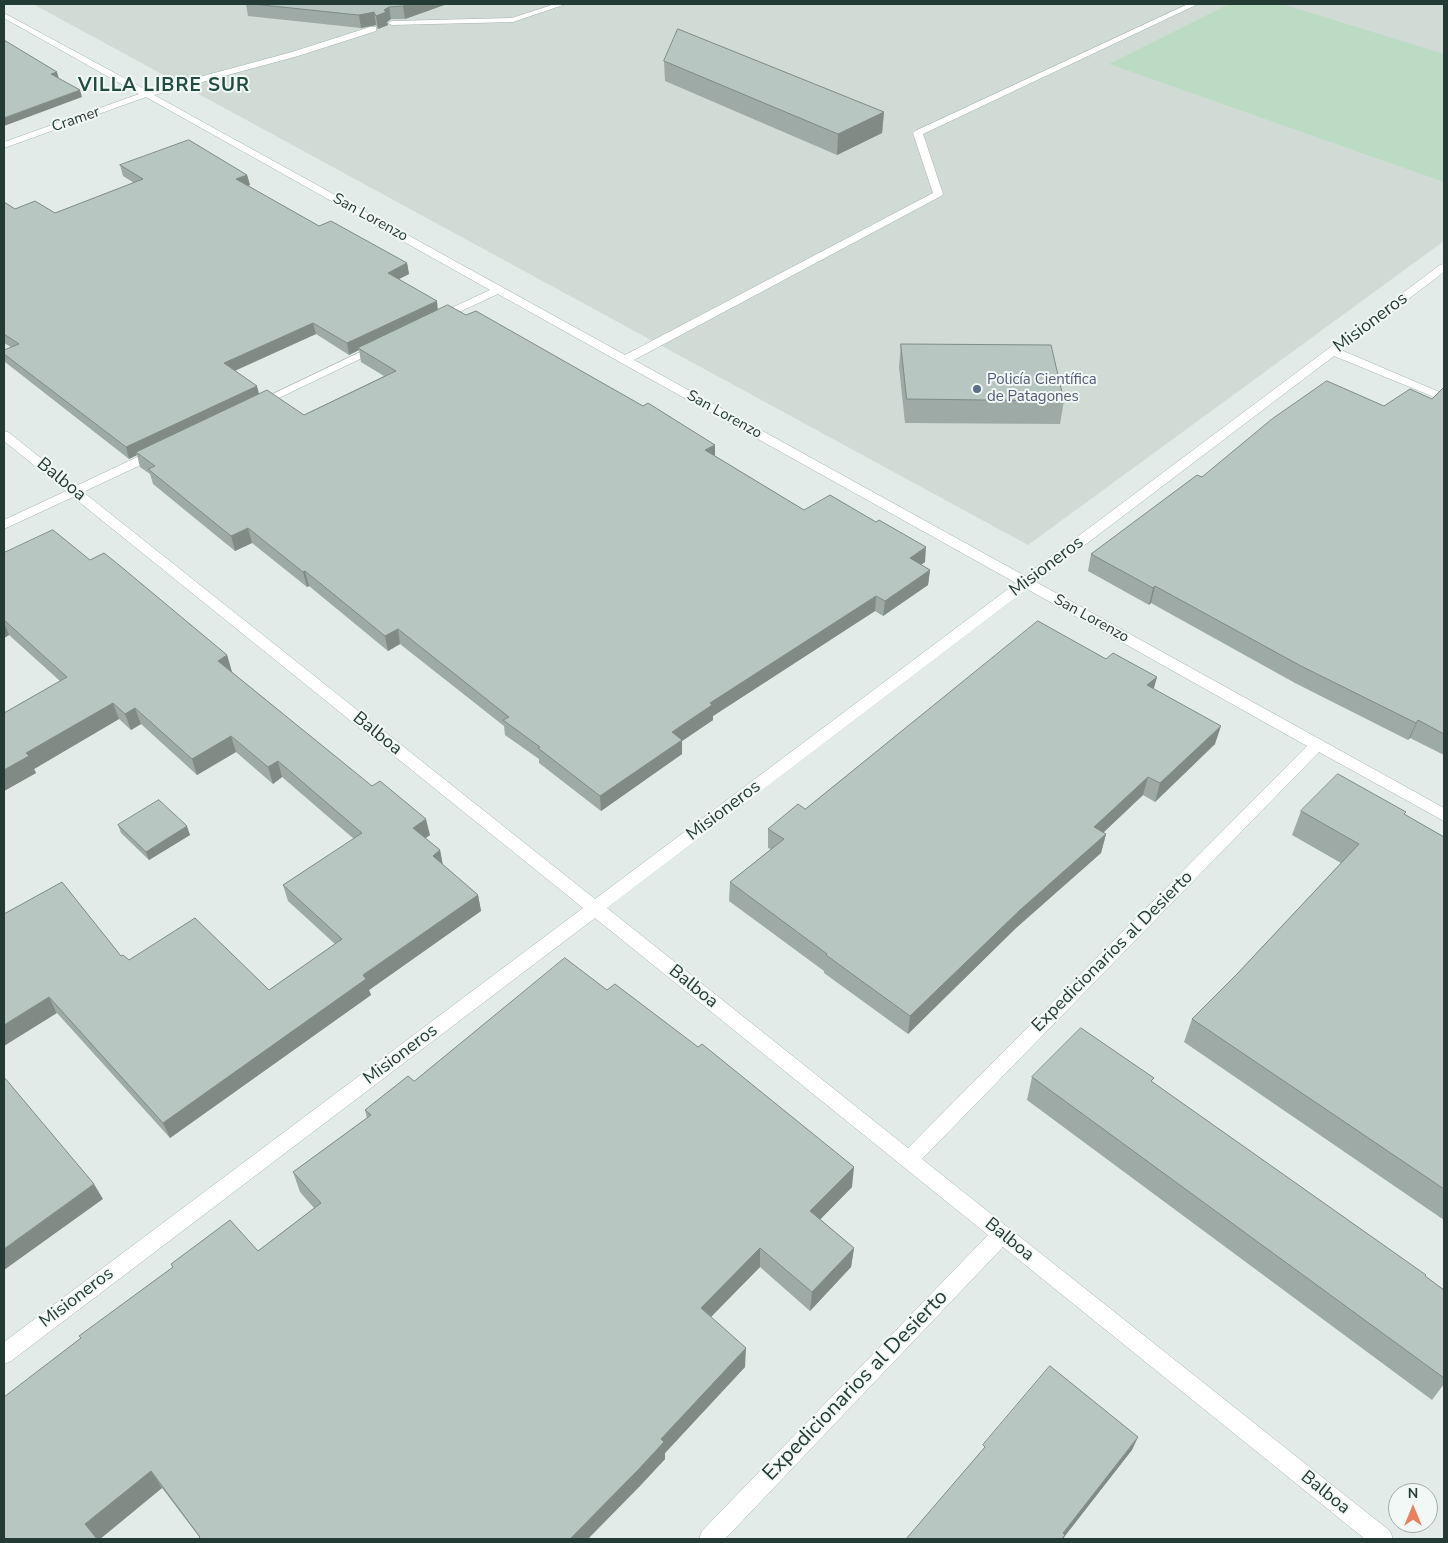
<!DOCTYPE html>
<html>
<head>
<meta charset="utf-8">
<style>
  body { margin:0 }
  #map { position:relative; width:1448px; height:1543px; overflow:hidden; background:#e2ebe7; font-family:"Nunito Sans",sans-serif }
  canvas { display:block }
  .frame { position:absolute; inset:0; border:5px solid #233b34; pointer-events:none }
  .north { position:absolute; left:1388px; top:1483px; width:50px; height:50px; box-sizing:border-box; background:#f2f8f5; border:1px solid #9faca8; border-radius:50%; rotate:0deg; font-size:14px; font-weight:700; line-height:20px; text-align:center; color:#233b34 }
  .north::after { content:''; display:block; margin:auto; width:18px; height:22px; background:#e98161; clip-path:polygon(50% 0,100% 100%,50% 72%,0 100%) }
</style>
</head>
<body>
<div id="map">
<canvas width="1448" height="1543"></canvas>
<div class="frame"></div>
<div class="north">N</div>
</div>
<script>
const ctx = document.querySelector('canvas').getContext('2d');
ctx.lineJoin = 'round';
function fillPath(path, color) { ctx.fillStyle = color; ctx.fill(path, 'evenodd'); }
function trace(path, color, width, dash) { ctx.strokeStyle = color; ctx.lineWidth = width; ctx.lineCap = dash ? 'butt' : 'round'; ctx.setLineDash(dash || []); ctx.stroke(path); }
function label(font, color, halo, rows, align = 'center') {
  ctx.font = font + ' "Nunito Sans",sans-serif'; ctx.lineWidth = 4; ctx.setLineDash([]); ctx.textBaseline = 'middle'; ctx.strokeStyle = halo; ctx.fillStyle = color; for (const [text, x, y, turn = 0] of rows) {
    ctx.save(); ctx.translate(x, y); ctx.rotate((+turn || 0) * Math.PI / 180); ctx.textAlign = isNaN(turn) ? turn : align; if (halo) ctx.strokeText(text, 0, 0); ctx.fillText(text, 0, 0); ctx.restore();
  }
}
fillPath(new Path2D(`
  M33,4H1444V241L1028,545Z`), '#d0dbd6');
fillPath(new Path2D(`
  M1229,4H1282L1444,54V182L1109,64Z`), '#bcdbc4');
const minor = new Path2D(`
  M555,4H566L513,22L392,25L388,23L392,21L512,18Z
  M1188,4H1198L923,134L943,194L941,196L634,360L1025,576L1440,265L1444,264V272L1341,350L1444,394V401L1334,356L1036,582L1444,808V821L1319,752L922,1159L1390,1531L1393,1539H1365L1003,1247L725,1539H699L702,1531L988,1235L595,918L11,1361L4,1364V1342L583,908L73,497L4,529V520L66,491L4,441V431L8,432L76,486L152,450H160L162,453L160,456L83,492L595,899L1016,583L498,294L442,320H434L433,318L434,316L490,290L146,97L4,148V142L139,94L4,18V13L148,91L292,52L370,27H376V31L298,56L154,95L625,355L933,193L913,133L915,131ZM1027,589L1307,746L908,1148L607,908Z
  M377,344L381,345L383,347L381,349L262,406H254L252,404Z`);
trace(minor, '#a5b3ae', 1);
fillPath(minor, '#fff');
fillPath(new Path2D(`
  M246,4H447L405,19H391L387,22L388,25L378,29L376,25L361,28L248,16Z
  M664,61L884,112L882,133L837,155L665,81Z
  M120,165L247,175L250,185L248,186L319,226L407,263L409,274L399,279L438,310L466,315L643,406L715,445V456L804,510L925,562L921,565L930,570L928,585L883,616L875,611L713,716V720L682,741V754L601,811L539,763V759L505,735L504,726L400,644L388,651L309,586L307,587L252,543L235,551L153,484L150,474L140,467L137,455L129,459L5,362L4,360V350L11,347L4,343V202L15,209L55,213L134,183L123,176ZM316,334L349,355L359,350L361,362L384,376L304,415L259,394L235,371Z
  M901,344L1064,401L1060,424L905,423L899,367Z
  M1444,387V755L1410,738L1408,740L1295,683L1151,603L1149,605L1088,571L1091,554L1202,477L1384,406L1432,399Z
  M4,553L90,560L227,655L232,672L430,835L425,838L440,850L443,865L478,895L481,911L369,990L371,995L170,1138L57,1013L4,914L121,956L129,960L269,990L335,944L288,901L283,885L354,839L282,777L273,784L236,752L197,775L141,724L131,730L119,719L34,769L36,773L4,791V713L60,681L9,635L4,638Z
  M1106,659L1157,677L1153,689L1215,744L1155,802L1143,795L1103,833L1106,834L1101,853L1016,928L908,1034L824,973V971L729,901L730,882L771,849L768,848V829L805,809Z
  M1301,811L1405,815L1444,837V1220L1184,1042L1192,1019L1237,974L1341,863L1292,835Z
  M118,825L190,835L149,860L121,833Z
  M1032,1077L1152,1082L1444,1290V1384L1432,1400L1027,1100Z
  M414,1081L852,1187L820,1219L854,1248L851,1267L810,1311L760,1267L711,1317L745,1367L665,1453V1459L639,1487L200,1538L162,1488L100,1539H4L173,1267L171,1264L258,1251L314,1208L300,1192L293,1172L367,1118L365,1110Z`), '#9daaa5');
fillPath(new Path2D(`
  M410,4H447L405,19L403,6Z
  M389,7L391,19L387,22L388,25L378,29L376,16Z
  M374,12L376,25L361,28L359,15Z
  M57,72L59,79L51,74Z
  M80,90L82,97L4,126V118Z
  M884,112L882,133L837,155L838,134Z
  M247,175L250,185L238,189L236,179Z
  M407,263L409,274L389,284L388,273Z
  M437,301L438,312L358,348L359,350L349,355L347,343Z
  M313,323L316,334L227,374L224,363Z
  M257,386L260,397L136,452L137,455L129,459L126,447Z
  M715,445V459L705,450Z
  M248,528L252,543L235,551L231,536Z
  M926,547L925,562L909,573L910,558Z
  M930,570L928,585L883,616L885,601Z
  M305,571L309,586L307,587L303,572Z
  M1155,586L1151,603L1149,605L1153,588Z
  M876,596L875,611L713,716V720L682,741V754L601,811L600,796L672,732L710,703Z
  M4,623L9,635L4,638Z
  M398,629L400,644L388,651L385,636Z
  M227,655L232,672L218,661Z
  M1157,677L1152,695L1147,685Z
  M113,703L119,719L34,769L36,773L4,791V770L26,753Z
  M135,708L141,724L131,730L125,714Z
  M1418,720L1410,738L1408,740L1416,723Z
  M1221,726L1215,744L1155,802L1160,783Z
  M231,736L236,752L197,775L192,759Z
  M278,761L282,777L273,784L268,767Z
  M1148,777L1143,795L1090,845L1094,827Z
  M426,819L430,835L416,845L413,828Z
  M187,826L190,835L149,860L146,852Z
  M1106,834L1101,853L1016,928L908,1034L910,1016L1020,910Z
  M440,850L443,867L433,856Z
  M478,895L481,911L369,990L371,995L170,1138L163,1123L363,975Z
  M49,997L57,1013L4,1046V1025Z
  M854,1167L852,1187L809,1231L810,1211Z
  M94,1184L103,1199L4,1270V1249Z
  M760,1248V1267L702,1326L701,1308Z
  M854,1248L851,1267L810,1311L812,1292Z
  M746,1348L745,1367L665,1453V1459L639,1487L588,1539H570L661,1439Z
  M1138,1437L1132,1450L1065,1536L1063,1539H1060L1063,1533Z
  M151,1471L162,1488L100,1539H97L85,1524Z`), '#808b86');
const building = new Path2D(`
  M253,4H410L403,6L389,7L384,10L386,12L376,16L374,12L359,15Z
  M678,29L884,112L838,134L664,61Z
  M4,40L57,72L51,74L80,90L4,118Z
  M189,140L247,175L236,179L319,226L331,221L407,263L388,273L437,301L347,343L313,323L224,363L257,386L126,447L4,354V350L19,344L4,334V202L15,209L35,201L55,213L143,179L120,165Z
  M448,305L466,315L476,311L643,406L648,403L715,445L705,450L804,510L830,495L876,522L879,520L926,547L910,558L930,570L885,601L876,596L710,703L712,705L672,732L682,740L600,796L538,748L540,747L503,720L509,717L398,629L385,636L305,571L303,572L248,528L231,536L148,469L155,466L136,452L267,390L304,415L396,371L358,348Z
  M901,344L1051,345L1064,401L907,399Z
  M1327,381L1384,406L1410,389L1432,399L1444,387V734L1418,720L1416,723L1301,666L1155,586L1153,588L1091,554L1197,475L1202,477L1272,419Z
  M53,530L90,560L104,553L119,565L227,655L218,661L372,786L380,781L426,819L413,828L440,850L433,856L478,895L363,975L366,979L163,1123L49,997L4,1025V914L62,882L121,956L123,955L129,960L195,918L269,990L342,939L283,885L362,833L278,761L268,767L231,736L192,759L135,708L125,714L113,703L26,753L29,756L4,770V713L67,677L4,620V553Z
  M1038,621L1106,659L1113,653L1157,677L1147,685L1221,726L1160,783L1148,777L1094,827L1106,834L1020,910L910,1016L826,955L827,954L730,882L784,839L768,829L798,804L805,809Z
  M1338,774L1406,812L1404,814L1444,837V1189L1192,1019L1237,974L1359,844L1301,811Z
  M159,800L187,826L146,852L118,825Z
  M565,958L607,990L615,984L698,1047L702,1044L854,1167L810,1211L854,1248L812,1292L760,1248L701,1308L746,1348L661,1439L664,1442L638,1470L570,1539H198L200,1537L151,1471L85,1524L97,1539H4V1397L81,1338L79,1336L173,1267L171,1264L230,1220L258,1251L321,1203L293,1172L371,1115L365,1110L408,1076L414,1081Z
  M1081,1028L1154,1078L1151,1081L1426,1275L1425,1276L1444,1290V1378L1032,1077Z
  M4,1077L94,1184L4,1249Z
  M1050,1366L1138,1437L1063,1533L1065,1535L1062,1539H906L985,1447L983,1445Z`);
fillPath(building, '#b7c6c0');
trace(building, '#808b86', 1);
for (const [x, y, r, color] of [
  [977,389,5,"#5c6f8a"]
]) { const dot = new Path2D(); dot.arc(x, y, r, 0, 2 * Math.PI); ctx.fillStyle = color; ctx.fill(dot); trace(dot, '#f2f8f5', 2); }
label('15px', '#233b34', '#f2f8f5', [
  ["Cramer",76,120,-19],
  ["San Lorenzo",370,218,29],
  ["San Lorenzo",724,415,29],
  ["San Lorenzo",1091,619,29]
]);
label('15px', '#4e5e75', '#f2f8f5', [
  ["Policía Científica",987,380],
  ["de Patagones",987,397]
], 'left');
label('18px', '#233b34', '#f2f8f5', [
  ["Misioneros",1371,323,-37],
  ["Balboa",61,480,39],
  ["Misioneros",1047,567,-37],
  ["Balboa",377,734,39],
  ["Misioneros",724,811,-37],
  ["Expedicionarios al Desierto",1113,952,-45],
  ["Balboa",693,987,39],
  ["Misioneros",401,1055,-37],
  ["Balboa",1009,1240,39],
  ["Misioneros",77,1298,-37],
  ["Balboa",1325,1493,39]
]);
ctx.letterSpacing = '1px';
label('bold 19px', '#204c41', '#f2f8f5', [
  ["VILLA LIBRE SUR",164,86]
]);
ctx.letterSpacing = '0px';
label('21px', '#233b34', '#f2f8f5', [
  ["Expedicionarios al Desierto",856,1386,-46]
]);
</script>
</body>
</html>
